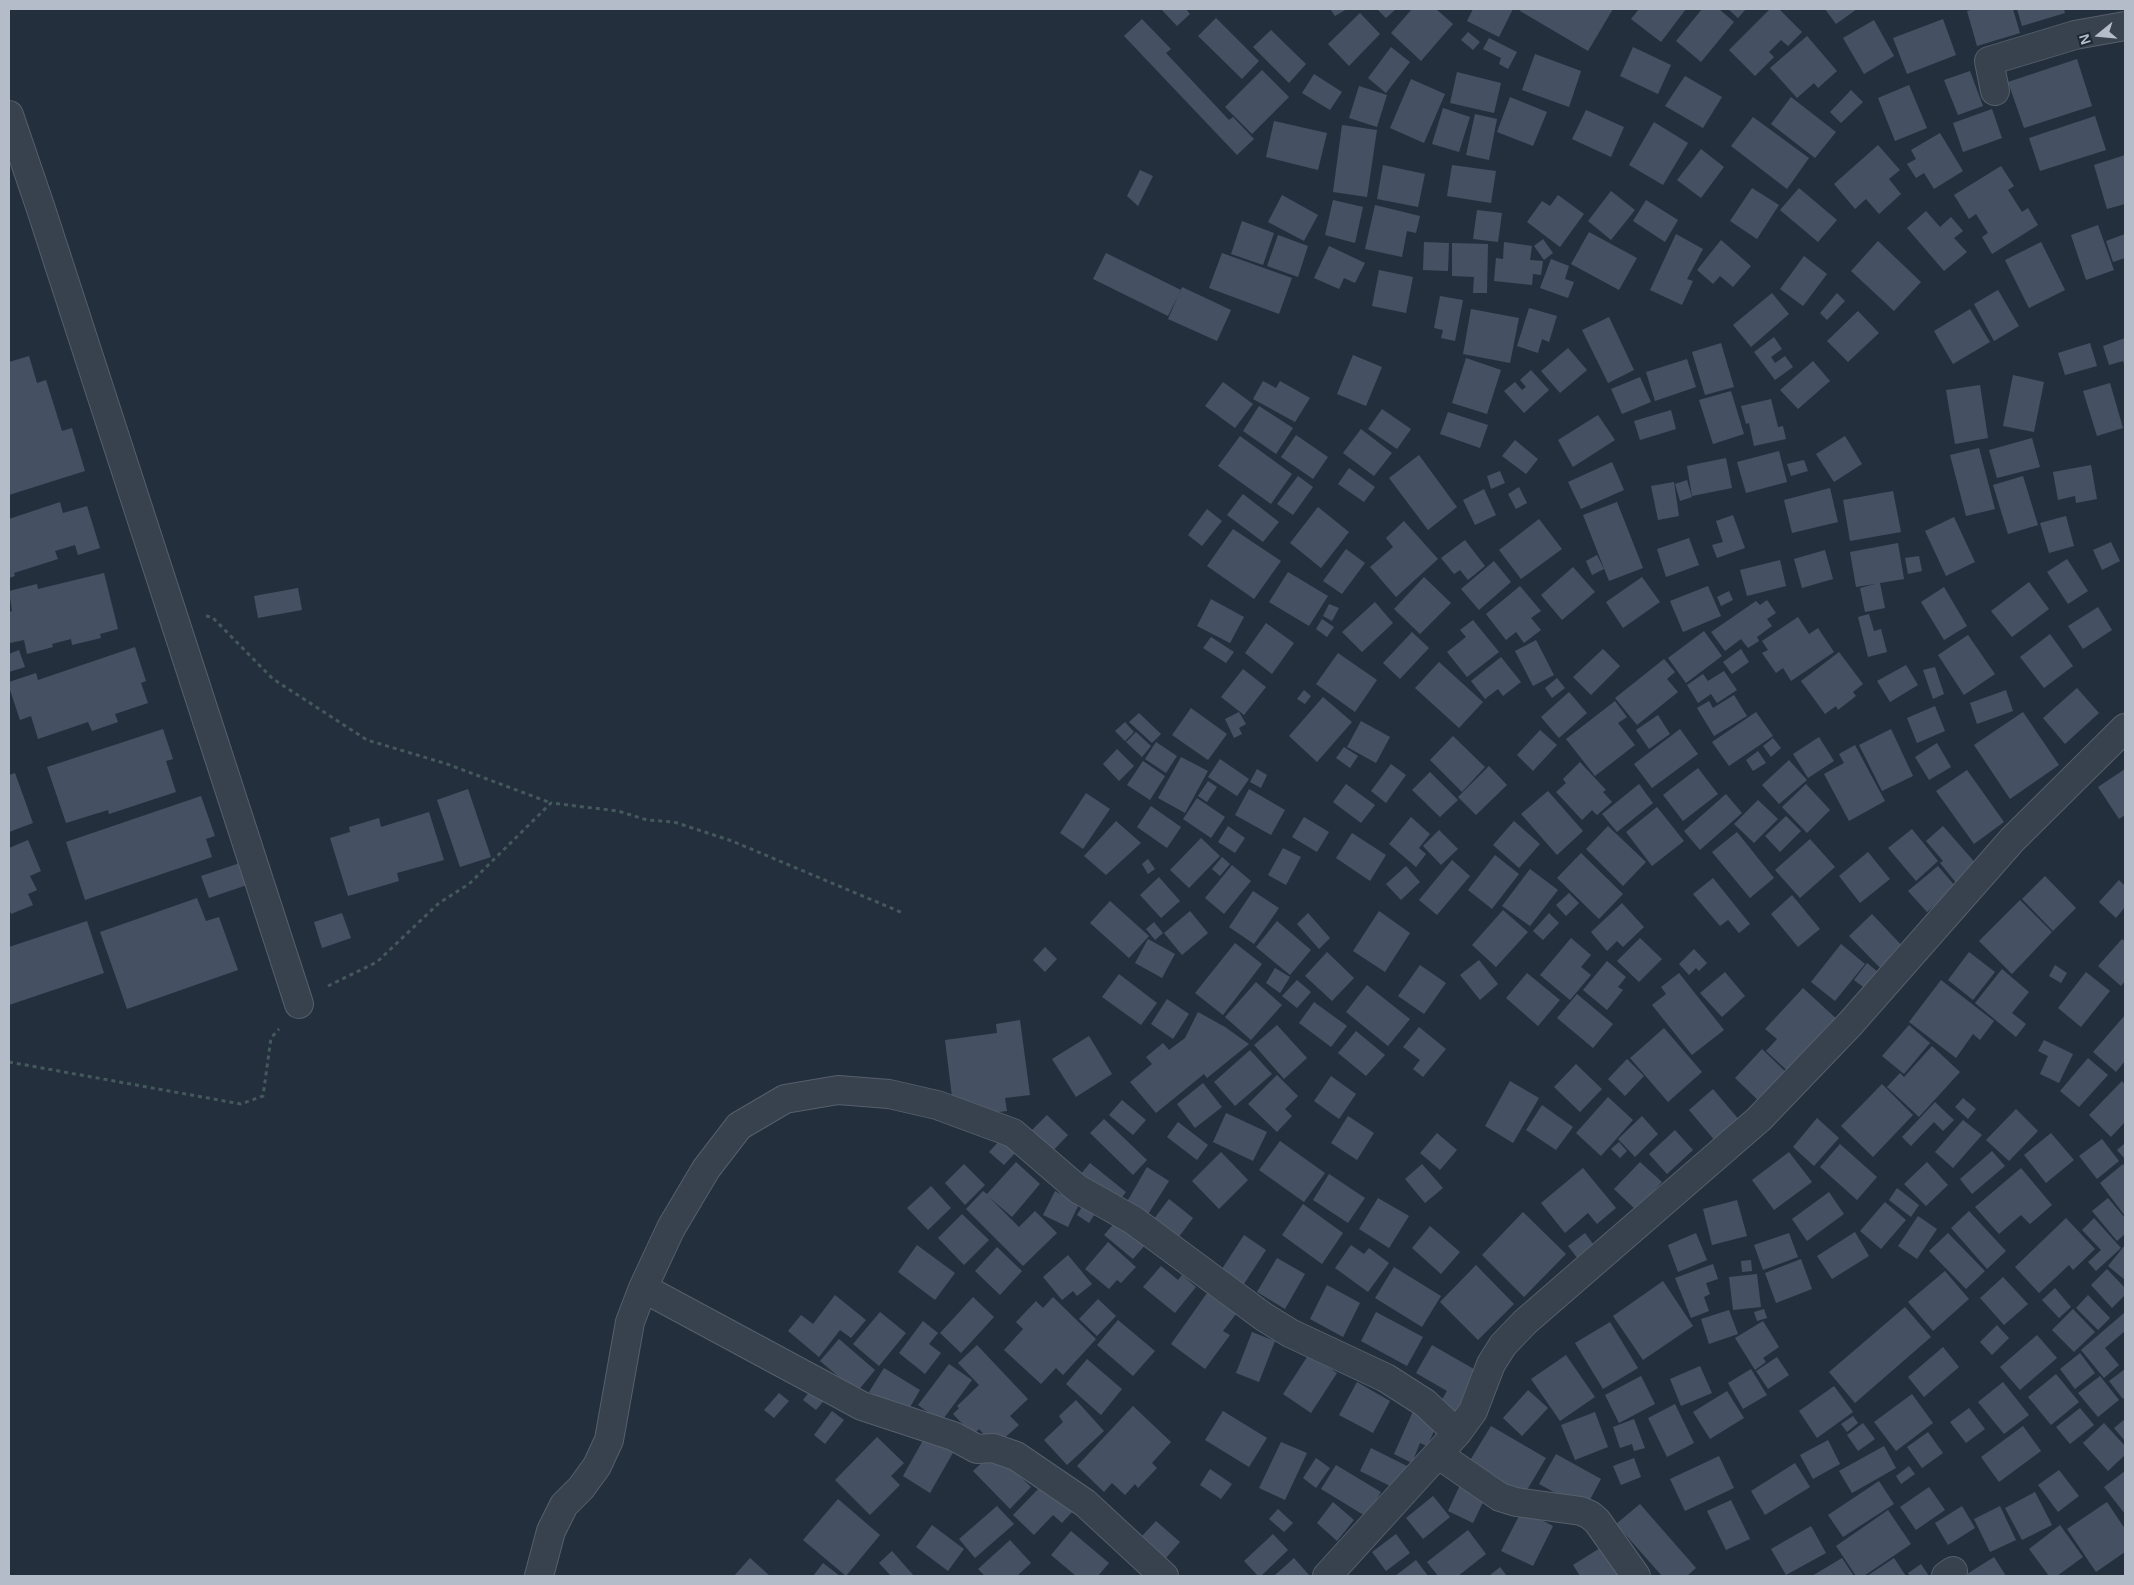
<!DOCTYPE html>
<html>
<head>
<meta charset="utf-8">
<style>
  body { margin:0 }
  #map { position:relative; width:2134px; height:1585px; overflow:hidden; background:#242f3e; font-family:Arial,sans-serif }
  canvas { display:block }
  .frame { position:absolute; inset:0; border:10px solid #b4bcc9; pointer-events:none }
  .north { position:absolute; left:2074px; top:10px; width:50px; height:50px; -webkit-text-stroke:4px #1d2633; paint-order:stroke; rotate:253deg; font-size:14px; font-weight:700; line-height:20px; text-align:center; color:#b4bcc9 }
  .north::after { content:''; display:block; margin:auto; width:18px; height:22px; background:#b4bcc9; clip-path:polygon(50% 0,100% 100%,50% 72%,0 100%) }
</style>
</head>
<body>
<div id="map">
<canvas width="2134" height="1585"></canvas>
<div class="frame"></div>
<div class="north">N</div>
</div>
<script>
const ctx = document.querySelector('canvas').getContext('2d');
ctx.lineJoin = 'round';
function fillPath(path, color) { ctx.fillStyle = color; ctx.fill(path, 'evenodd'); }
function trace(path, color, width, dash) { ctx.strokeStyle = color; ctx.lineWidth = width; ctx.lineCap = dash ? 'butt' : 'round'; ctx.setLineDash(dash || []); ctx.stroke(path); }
fillPath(new Path2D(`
  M1161,9H1186L1190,14L1177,26Z
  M1330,9H1347L1335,16Z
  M1377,9H1396L1386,18Z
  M1412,9H1436L1453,24L1421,61L1391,33Z
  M1473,9H1513L1499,37L1467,21Z
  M1521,9H1613L1588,51L1520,11Z
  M1639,9H1686L1661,42L1631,19Z
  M1702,9H1719L1734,22L1701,62L1676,41Z
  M1728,9H1746L1738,18Z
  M1770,9H1779L1802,32L1788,46L1781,40L1769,52L1774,57L1755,76L1729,50Z
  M1825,9H1857L1836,24Z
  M1976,9H2013L2020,33L1977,46L1967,11Z
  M2017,9H2064L2065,13L2022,26Z
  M1360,13L1380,34L1349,66L1328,44Z
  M1216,18L1259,61L1242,79L1198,36Z
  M1142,19L1171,49L1166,53L1229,120L1233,117L1254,139L1237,155L1124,36Z
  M1943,19L1956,55L1907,74L1893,38Z
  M1874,20L1894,56L1864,74L1843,38Z
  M1271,30L1306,64L1289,83L1253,47Z
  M1468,32L1480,42L1473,50L1461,40Z
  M1807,36L1837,71L1818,88L1814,83L1797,98L1770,68Z
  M1489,38L1517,52L1508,69L1499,64L1501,58L1483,49Z
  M1391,47L1410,62L1386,93L1368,78Z
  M1633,47L1671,65L1658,94L1620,76Z
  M1535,54L1581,71L1569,107L1522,90Z
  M2077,59L2092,106L2024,128L2008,82Z
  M1262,70L1289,97L1252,134L1225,107Z
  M1970,71L1983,106L1958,115L1944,80Z
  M1457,72L1501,83L1494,113L1450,103Z
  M1314,74L1342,92L1330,110L1302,93Z
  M1685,76L1722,97L1703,128L1665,106Z
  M1411,79L1445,94L1424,143L1390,128Z
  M1909,85L1927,128L1895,141L1878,98Z
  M1359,86L1387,95L1377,127L1349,118Z
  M1851,90L1863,102L1841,123L1830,112Z
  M1510,97L1547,112L1533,146L1497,132Z
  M1791,97L1836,132L1815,158L1771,124Z
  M1443,108L1470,117L1459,152L1432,144Z
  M1992,109L2002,138L1963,152L1953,123Z
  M1586,110L1624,127L1611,157L1572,139Z
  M1475,114L1497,119L1489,160L1466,155Z
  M2095,116L2106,150L2040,171L2029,138Z
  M1753,117L1809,158L1787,189L1731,146Z
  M1274,121L1327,133L1318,170L1266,157Z
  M1654,122L1688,143L1663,185L1629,165Z
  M1342,125L1377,130L1367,197L1333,192Z
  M1940,133L1963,171L1934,189L1924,173L1916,178L1907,164L1916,159L1911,150Z
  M1878,145L1900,170L1889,179L1901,194L1879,214L1866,199L1855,209L1834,184Z
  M1701,149L1724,167L1701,198L1677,180Z
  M2125,155V204L2107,209L2094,165Z
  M1383,165L1425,174L1418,207L1377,199Z
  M1452,165L1496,171L1491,203L1447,196Z
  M2001,166L2014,186L2008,190L2022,212L2028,208L2038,225L1992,254L1982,237L1988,233L1976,214L1969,219L1954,195Z
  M1140,170L1153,176L1138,206L1127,196Z
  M1752,188L1779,205L1757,239L1730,221Z
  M1799,188L1837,220L1818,242L1780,210Z
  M1611,191L1635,210L1611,240L1588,221Z
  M1282,195L1318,215L1304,241L1268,222Z
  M1558,195L1584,214L1560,247L1527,222L1542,201L1550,206Z
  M1333,200L1363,207L1355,243L1325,235Z
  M1646,200L1678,220L1665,242L1633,221Z
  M1375,205L1420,216L1416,233L1407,231L1402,257L1365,249Z
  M1477,210L1502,213L1498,242L1473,239Z
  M1926,211L1940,227L1951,217L1963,231L1954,238L1967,252L1944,271L1907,228Z
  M1242,221L1274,233L1263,265L1231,254Z
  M2098,225L2114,270L2086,280L2071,235Z
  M1589,232L1637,258L1619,290L1571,264Z
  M1676,234L1703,249L1687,279L1693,281L1682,305L1650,290Z
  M2125,234V258L2113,262L2106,241Z
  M1278,235L1308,246L1298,277L1267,266Z
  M1543,239L1553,253L1544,260L1534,246Z
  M1721,240L1751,266L1733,287L1720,276L1713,284L1697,270Z
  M1878,241L1921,282L1894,311L1851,271Z
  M1424,242L1449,243L1448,271L1423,270Z
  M1504,242L1532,246L1530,260L1543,261L1541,275L1533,274L1532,285L1494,281L1496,258L1503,259Z
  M2041,242L2065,290L2029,308L2005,260Z
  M1452,243L1488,244L1487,293H1473L1474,277L1452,276Z
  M1329,246L1365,263L1355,283L1344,278L1339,289L1314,278Z
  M1106,253L1181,290L1168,316L1093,279Z
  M1222,253L1292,278L1279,314L1209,288Z
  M1804,256L1827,274L1803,306L1780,289Z
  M1551,259L1569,266L1565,279L1574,282L1568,298L1540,288Z
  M1379,270L1413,277L1406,313L1372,306Z
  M1182,287L1231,310L1217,341L1168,319Z
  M1998,290L2019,326L1994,341L1974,304Z
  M1772,293L1789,314L1751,347L1733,325Z
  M1837,293L1845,301L1827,320L1820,313Z
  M1440,296L1463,300L1455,341L1441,338L1443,330L1434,328Z
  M1529,308L1557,316L1549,342L1542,339L1538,353L1517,346Z
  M1471,309L1519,318L1510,363L1463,354Z
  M1970,309L1990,342L1953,364L1934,331Z
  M1858,311L1879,333L1848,362L1827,341Z
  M1609,317L1634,370L1608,383L1582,330Z
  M1774,337L1782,349L1771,357L1775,363L1785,356L1793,367L1775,380L1754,352Z
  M2125,338V367L2123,361L2109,365L2103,346Z
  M1721,343L1734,387L1705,395L1692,352Z
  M2090,343L2097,366L2065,375L2058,353Z
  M1568,348L1587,370L1560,393L1541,371Z
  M1353,355L1382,367L1366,406L1337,394Z
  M29,356L37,383L46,380L62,431L72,428L85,471L9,495V362Z
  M1466,358L1501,370L1487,414L1452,403Z
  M1687,359L1696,387L1655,401L1646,372Z
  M1813,361L1830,381L1798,409L1780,390Z
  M1531,370L1549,390L1524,413L1504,391L1515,382L1522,390L1526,387L1520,380Z
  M2013,375L2044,382L2034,432L2003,426Z
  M1640,377L1651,402L1622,414L1611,389Z
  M1263,381L1276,388L1280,381L1310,398L1295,422L1253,399Z
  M1223,382L1253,404L1235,428L1205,406Z
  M2110,383L2123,428L2097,436L2083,391Z
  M1980,385L1988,438L1955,444L1946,390Z
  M1731,391L1744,434L1713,444L1699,400Z
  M1771,399L1778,427L1783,426L1786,439L1754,446L1749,423L1746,424L1741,406Z
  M1259,406L1293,428L1276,454L1243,431Z
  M1382,409L1411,429L1397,449L1368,429Z
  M1671,410L1676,429L1640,440L1634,421Z
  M1448,412L1488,425L1480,448L1440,434Z
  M1598,415L1615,440L1573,467L1558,440Z
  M1361,429L1392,453L1374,476L1343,453Z
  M1296,435L1328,457L1313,479L1281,457Z
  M1240,436L1292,474L1271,504L1218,466Z
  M1845,436L1862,464L1834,482L1816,454Z
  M2032,438L2040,467L1997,478L1989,450Z
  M1515,440L1538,459L1526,474L1502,456Z
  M1979,448L1995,509L1966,516L1950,455Z
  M1779,451L1787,482L1746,493L1737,462Z
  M1419,455L1457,507L1428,530L1389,478Z
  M1726,458L1732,488L1692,496L1687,466Z
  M1804,460L1808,471L1791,476L1787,464Z
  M1612,462L1624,490L1581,509L1568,482Z
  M2091,465L2097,499L2076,503L2075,496L2058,500L2053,472Z
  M1349,468L1375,487L1364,502L1338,484Z
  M1500,471L1505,483L1491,489L1487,476Z
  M1298,476L1313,487L1293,515L1277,504Z
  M2023,476L2038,525L2008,534L1993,485Z
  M1687,480L1692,497L1680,501L1675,484Z
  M1674,482L1679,516L1658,520L1651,486Z
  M1519,487L1527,503L1516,509L1508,494Z
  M1830,488L1838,522L1792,533L1784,500Z
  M1484,489L1496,515L1475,525L1463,500Z
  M1893,491L1901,532L1850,541L1843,500Z
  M1243,494L1279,522L1263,542L1227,515Z
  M60,502L63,513L87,506L100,548L78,555L75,545L55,551L58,559L14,573L15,576L9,578V519Z
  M1617,502L1643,568L1609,581L1583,515Z
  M1318,507L1349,532L1321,568L1290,543Z
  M1207,509L1222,521L1202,546L1188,535Z
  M1733,515L1745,548L1717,558L1712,545L1723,542L1716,521Z
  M2066,516L2074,546L2049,553L2040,523Z
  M1954,517L1975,562L1946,576L1925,531Z
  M1539,519L1562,549L1521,579L1499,550Z
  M1404,521L1438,559L1396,597L1370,567L1393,547L1386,538Z
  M1233,529L1281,561L1254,599L1207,566Z
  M1689,538L1699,565L1666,577L1657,549Z
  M1465,540L1485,566L1468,580L1460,570L1454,574L1441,558Z
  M2111,542L2120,561L2102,570L2093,550Z
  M1898,543L1904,579L1880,583L1885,608L1865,612L1860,588L1875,584L1856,587L1850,552Z
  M1346,549L1365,563L1342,594L1323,581Z
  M1825,550L1833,579L1802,588L1794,559Z
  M1597,555L1604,569L1592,575L1586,561Z
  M1919,556L1922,571L1908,574L1905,558Z
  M2067,559L2088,591L2068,604L2047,572Z
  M1780,560L1786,586L1747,596L1740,570Z
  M1494,561L1511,582L1479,610L1461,589Z
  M1573,567L1595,592L1562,620L1541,595Z
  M1288,572L1328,596L1309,626L1269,602Z
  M104,573L118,629L100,634L101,638L72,645L71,639L52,644L53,647L27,654L24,640L10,643L9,612L12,611L9,591L37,584L38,589Z
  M1424,577L1451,603L1420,634L1394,609Z
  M1642,577L1660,602L1623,628L1606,602Z
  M2029,582L2049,609L2012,637L1991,611Z
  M1520,586L1541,611L1531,618L1541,630L1524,643L1516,632L1506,640L1486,614Z
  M1708,586L1721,616L1683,632L1670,601Z
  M1944,587L1967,626L1944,640L1921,602Z
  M298,588L302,610L258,618L254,596Z
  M1729,591L1733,600L1721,606L1717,597Z
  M1211,599L1244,617L1230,643L1197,626Z
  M1767,600L1776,613L1767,619L1772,626L1757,637L1759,641L1748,648L1741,639L1725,651L1711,632L1756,601L1760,605Z
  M1375,602L1393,623L1362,652L1342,632Z
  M1329,604L1339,608L1332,621L1323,616Z
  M2098,607L2112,630L2083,649L2068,626Z
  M1869,614L1874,631L1881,629L1887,652L1868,657L1858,617Z
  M1798,617L1809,634L1818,628L1834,652L1791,681L1783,668L1776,673L1762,653L1768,650L1762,641Z
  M1322,619L1334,627L1327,637L1316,629Z
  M1473,620L1499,652L1467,677L1447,652L1466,637L1460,630Z
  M1266,623L1294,643L1272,674L1245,653Z
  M1704,631L1722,656L1686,683L1668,658Z
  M1412,632L1429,648L1400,679L1383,663Z
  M2050,634L2073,666L2044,688L2020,657Z
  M1968,635L1995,674L1964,695L1938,655Z
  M1211,637L1234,652L1226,663L1203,648Z
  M1536,640L1554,675L1533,686L1515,651Z
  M135,647L146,681L141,683L148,703L115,714L118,722L92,731L88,722L38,739L31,716L20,720L9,687V682L36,673L38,680Z
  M1603,649L1620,666L1591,695L1573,677Z
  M1741,649L1749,662L1732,674L1723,662Z
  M19,650L25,667L9,672V654Z
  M1839,652L1863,684L1853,692L1856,696L1838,710L1836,706L1825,714L1801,681Z
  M1338,653L1377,680L1355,712L1316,684Z
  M1501,657L1521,682L1503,696L1498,689L1485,699L1471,681Z
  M1664,659L1675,672L1667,679L1678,692L1637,725L1615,698Z
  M1439,662L1483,702L1459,728L1415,688Z
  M1906,665L1918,685L1890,702L1877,681Z
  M1935,667L1944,694L1933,699L1923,670Z
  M1243,669L1266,687L1244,715L1221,697Z
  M1724,671L1737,690L1717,703L1711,694L1698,703L1687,685L1703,674L1708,681Z
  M1557,678L1565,688L1552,698L1545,688Z
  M2077,688L2099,713L2065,744L2043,718Z
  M1304,690L1311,696L1305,704L1297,699Z
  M2006,690L2013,711L1977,724L1970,703Z
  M1569,692L1587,713L1559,738L1541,717Z
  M1734,695L1747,716L1714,736L1697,708L1709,701L1713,708Z
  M1323,697L1352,722L1317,762L1289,736Z
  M1615,701L1627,717L1618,723L1635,745L1595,776L1566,739Z
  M1935,706L1945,731L1917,743L1907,718Z
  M1191,708L1227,734L1208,760L1172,735Z
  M1239,712L1246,724L1239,728L1242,734L1234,738L1225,719Z
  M1756,712L1773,736L1729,766L1712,742Z
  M2023,712L2059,765L2010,799L1974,745Z
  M1139,713L1161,734L1152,743L1129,722Z
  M1658,715L1670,734L1649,749L1636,730Z
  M1361,721L1390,737L1376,763L1347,747Z
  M1125,722L1134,732L1125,741L1115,731Z
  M163,729L173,759L166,761L176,792L109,814L108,810L66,823L47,767Z
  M1680,729L1698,754L1652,788L1634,764Z
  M1891,729L1913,776L1882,791L1859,745Z
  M1540,730L1557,745L1533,771L1517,755Z
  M1136,732L1151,746L1142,757L1126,742Z
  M1453,736L1485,767L1462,792L1430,760Z
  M1819,737L1834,761L1808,778L1793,754Z
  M1773,738L1781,748L1771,757L1763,746Z
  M1156,742L1177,756L1166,773L1145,759Z
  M1937,743L1951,767L1929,780L1915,757Z
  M1855,745L1885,801L1849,821L1824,774L1844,763L1839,754Z
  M1344,747L1358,756L1350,768L1336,758Z
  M1117,749L1134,766L1119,781L1103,764Z
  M1758,751L1766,763L1753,771L1746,760Z
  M1181,757L1208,771L1185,813L1158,798Z
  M1220,759L1249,779L1237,796L1208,777Z
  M1789,760L1807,780L1779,804L1762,785Z
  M1143,761L1165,776L1150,800L1127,785Z
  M1580,762L1606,790L1603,792L1612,802L1597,815L1592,810L1582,820L1556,792L1566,783L1563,779Z
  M1391,764L1406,775L1386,803L1371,791Z
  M1489,766L1507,785L1476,815L1458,797Z
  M1698,768L1718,794L1683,821L1663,795Z
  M1257,769L1267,775L1261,788L1250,782Z
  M2125,769V815L2119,819L2098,787Z
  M1967,770L2004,822L1974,844L1936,791Z
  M1430,772L1458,800L1440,817L1412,790Z
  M15,773L33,823L9,832V775Z
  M1208,781L1217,787L1207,802L1198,796Z
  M1346,784L1375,805L1361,823L1333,802Z
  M1639,784L1653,803L1617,832L1602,814Z
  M1806,784L1830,810L1807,833L1782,807Z
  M468,789L491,857L460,867L437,800Z
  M1249,789L1285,810L1271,835L1235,815Z
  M1548,791L1583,831L1557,855L1521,814Z
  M1086,793L1110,809L1083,849L1060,833Z
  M1726,794L1742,813L1700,850L1684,831Z
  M201,796L215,836L206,839L212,857L85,900L66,842Z
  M1197,798L1225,817L1211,838L1183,819Z
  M1758,800L1778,819L1754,843L1734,824Z
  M1151,806L1181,827L1167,848L1137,827Z
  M1657,807L1684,841L1652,866L1626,832Z
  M429,812L444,860L397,873L399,881L348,896L330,838L350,832L349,827L379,818L381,827Z
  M1786,816L1801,831L1780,852L1765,836Z
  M1304,817L1329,832L1317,852L1292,837Z
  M1411,817L1430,834L1419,848L1426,854L1416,867L1389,844Z
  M1116,821L1141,843L1106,875L1084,856Z
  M1514,821L1540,844L1519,868L1493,845Z
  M1228,826L1245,838L1235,853L1218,842Z
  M1608,826L1646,862L1623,886L1586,849Z
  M1943,826L1978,866L1957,884L1940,863L1943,861L1926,841Z
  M1912,829L1938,861L1916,881L1888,848Z
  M1439,830L1458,849L1441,865L1423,846Z
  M1737,832L1774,878L1750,898L1712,852Z
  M1352,833L1386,855L1370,881L1336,858Z
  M1201,838L1220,856L1189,888L1170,870Z
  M1810,839L1835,867L1800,898L1775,870Z
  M28,840L41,871L30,876L37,890L28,894L33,905L11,914L9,908V848Z
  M1283,848L1301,857L1286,885L1268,875Z
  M1868,852L1890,879L1860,903L1839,876Z
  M1581,853L1623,894L1599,919L1557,878Z
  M1495,855L1519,874L1492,909L1468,890Z
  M1222,857L1230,864L1220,876L1212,869Z
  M1148,859L1155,869L1148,874L1142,864Z
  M1452,860L1470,876L1437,915L1419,900Z
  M240,863L247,885L209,898L201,876Z
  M1232,865L1251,881L1224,914L1205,898Z
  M1406,866L1420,882L1401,900L1386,884Z
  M1938,866L1956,887L1927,912L1908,891Z
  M1530,869L1558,890L1530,926L1502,906Z
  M2045,876L2076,908L2053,931L2022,899Z
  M1159,877L1180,901L1161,918L1140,895Z
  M1713,878L1750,924L1739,933L1728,920L1720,926L1693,894Z
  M2119,880L2125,886V907L2116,918L2099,902Z
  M1253,891L1279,908L1254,944L1229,927Z
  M1569,893L1579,903L1566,916L1556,905Z
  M1792,895L1820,929L1798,947L1771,914Z
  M197,898L206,921L219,917L238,970L127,1009L100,932Z
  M2020,900L2052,932L2012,974L1979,941Z
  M1110,901L1149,936L1129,958L1090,923Z
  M1622,903L1644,927L1623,947L1617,941L1607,951L1591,932Z
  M1503,910L1528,932L1496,967L1472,945Z
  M1190,911L1208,933L1182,955L1164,933Z
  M1379,911L1410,933L1385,972L1353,951Z
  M342,913L351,938L322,948L314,922Z
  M1308,913L1330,938L1319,949L1297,924Z
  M1549,913L1559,923L1543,940L1533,931Z
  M1872,914L1907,951L1885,973L1849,936Z
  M87,921L104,973L9,1005V947Z
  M1277,921L1311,950L1290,975L1256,947Z
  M1154,922L1163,933L1155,940L1146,929Z
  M1571,938L1591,955L1581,967L1591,975L1570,1000L1540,975Z
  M1640,938L1662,959L1639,982L1617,961Z
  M1148,939L1175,954L1162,978L1135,963Z
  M2122,939L2125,941V981L2121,986L2098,966Z
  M1235,943L1262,964L1223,1015L1195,993Z
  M1841,944L1865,964L1835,1001L1811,982Z
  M1045,947L1057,959L1045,972L1033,960Z
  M1694,949L1707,963L1699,971L1696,968L1689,975L1679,964Z
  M1327,952L1354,978L1332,1001L1305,976Z
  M1969,952L1995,972L1973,1000L1948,980Z
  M1479,960L1498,984L1480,1000L1460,975Z
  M1607,961L1626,977L1618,987L1623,990L1607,1010L1583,990Z
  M1867,963L1884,977L1871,993L1854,980Z
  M1420,965L1446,983L1424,1014L1398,996Z
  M2055,965L2067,973L2061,983L2049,976Z
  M1275,968L1290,977L1280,993L1266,983Z
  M2002,969L2029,992L2012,1013L2026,1024L2016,1037L1975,1003Z
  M1725,972L1745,996L1722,1017L1700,993Z
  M2086,972L2110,991L2081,1027L2058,1008Z
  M1527,973L1560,1000L1538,1026L1506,998Z
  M1679,973L1724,1030L1692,1055L1652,1005L1666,994L1661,987Z
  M1119,974L1157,1003L1141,1025L1102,997Z
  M1297,980L1311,992L1297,1008L1282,996Z
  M1941,980L1994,1021L1980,1040L1973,1034L1956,1058L1909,1022Z
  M1256,982L1282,1005L1251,1040L1225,1017Z
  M1367,985L1410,1019L1388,1046L1346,1012Z
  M1803,988L1841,1023L1793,1076L1766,1051L1777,1039L1765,1029Z
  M1577,994L1613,1024L1593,1048L1557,1018Z
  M1167,999L1189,1014L1173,1039L1151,1024Z
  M1314,1002L1347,1026L1331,1047L1299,1023Z
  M1198,1012L1225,1027L1249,1044L1207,1078L1204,1074L1156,1113L1130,1082L1152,1064L1146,1057L1163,1043L1169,1050L1185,1038Z
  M2125,1015V1061L2116,1072L2093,1052Z
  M1020,1020L1030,1095L1005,1098L1007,1111L977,1115L975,1103L953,1105L945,1040L997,1033L996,1024Z
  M1277,1025L1307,1058L1284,1079L1254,1045Z
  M1909,1025L1930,1043L1904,1074L1882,1056Z
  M1419,1027L1446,1049L1423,1077L1413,1069L1420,1060L1403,1047Z
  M1664,1028L1702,1072L1668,1102L1630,1058Z
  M1356,1031L1385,1055L1366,1076L1338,1053Z
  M1089,1036L1112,1074L1076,1097L1052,1059Z
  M2044,1040L2073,1054L2059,1083L2040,1074L2048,1056L2038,1051Z
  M1932,1046L1960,1072L1919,1117L1887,1087L1900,1073L1904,1077Z
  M1762,1049L1793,1079L1766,1108L1735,1078Z
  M1250,1050L1272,1074L1235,1106L1214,1082Z
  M2088,1058L2108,1075L2079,1107L2060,1091Z
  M1627,1059L1644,1076L1625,1096L1608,1079Z
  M1576,1064L1602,1089L1580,1112L1554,1087Z
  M1277,1075L1298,1096L1285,1109L1292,1116L1277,1132L1248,1104Z
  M1331,1076L1356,1094L1339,1119L1314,1101Z
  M1510,1081L1539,1098L1513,1143L1485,1126Z
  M2122,1081L2125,1085V1122L2111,1137L2089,1115Z
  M1203,1083L1222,1107L1195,1128L1177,1104Z
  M1882,1084L1913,1115L1873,1157L1841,1126Z
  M1713,1089L1740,1121L1716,1142L1689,1110Z
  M1608,1097L1633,1120L1601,1156L1576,1133Z
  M1963,1098L1976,1109L1968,1119L1955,1107Z
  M1122,1100L1146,1120L1133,1135L1109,1115Z
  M1935,1102L1954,1120L1943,1131L1934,1122L1911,1146L1902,1137Z
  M1542,1105L1573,1127L1556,1150L1526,1130Z
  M2016,1109L2038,1131L2009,1161L1986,1140Z
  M1226,1113L1267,1132L1253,1161L1213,1142Z
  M1047,1115L1068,1135L1048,1156L1027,1135Z
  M1348,1116L1374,1133L1357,1160L1331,1143Z
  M1642,1116L1658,1134L1635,1157L1618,1139Z
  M1817,1118L1839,1138L1814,1166L1793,1147Z
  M1104,1119L1147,1160L1133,1175L1090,1133Z
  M1963,1120L1982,1135L1953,1168L1935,1152Z
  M1178,1122L1208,1145L1197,1160L1167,1137Z
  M1675,1130L1693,1150L1667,1174L1649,1154Z
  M1437,1133L1457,1150L1440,1170L1420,1153Z
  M2051,1133L2074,1160L2046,1183L2024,1155Z
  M1002,1138L1017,1151L1004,1165L989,1152Z
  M2102,1139L2119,1161L2097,1179L2079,1156Z
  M1280,1141L1325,1173L1304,1202L1259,1170Z
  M1619,1142L1627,1151L1620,1158L1611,1149Z
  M2125,1143V1159L2117,1150Z
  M1840,1144L1877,1177L1857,1200L1820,1167Z
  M1992,1151L2005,1166L1972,1194L1960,1179Z
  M1221,1152L1248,1180L1219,1209L1192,1181Z
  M1789,1152L1812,1182L1774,1210L1752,1180Z
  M1016,1162L1040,1184L1012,1217L989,1197L1019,1227L1035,1211L1057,1233L1023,1266L966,1209L983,1191L987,1194Z
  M1640,1162L1662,1182L1636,1210L1614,1189Z
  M1927,1162L1948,1185L1926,1206L1904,1184Z
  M1090,1163L1126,1192L1117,1204L1080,1175Z
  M964,1164L985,1185L965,1205L945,1183Z
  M1422,1164L1443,1188L1425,1203L1405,1179Z
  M2123,1164L2125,1167V1216L2100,1183Z
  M1147,1167L1169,1181L1145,1219L1124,1207Z
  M1583,1168L1616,1208L1597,1224L1588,1213L1565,1233L1541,1203Z
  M2021,1168L2052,1205L2030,1224L2021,1215L1999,1234L1975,1207Z
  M1329,1174L1365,1198L1348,1223L1313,1200Z
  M931,1186L951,1208L928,1230L907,1208Z
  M1897,1188L1919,1205L1911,1217L1889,1200Z
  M1055,1191L1079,1204L1068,1227L1043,1215Z
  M1829,1192L1844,1214L1807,1241L1792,1219Z
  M1378,1198L1409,1216L1389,1248L1359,1229Z
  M2108,1198L2125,1218V1234L2117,1241L2092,1211Z
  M1169,1199L1193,1218L1175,1242L1150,1224Z
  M1737,1200L1747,1236L1712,1245L1703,1209Z
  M1885,1202L1906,1220L1881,1249L1860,1231Z
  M1303,1204L1343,1233L1322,1264L1282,1235Z
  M1083,1205L1098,1209L1089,1223L1077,1215Z
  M1969,1211L2006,1251L1987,1269L1951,1228Z
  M1523,1212L1566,1254L1524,1297L1482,1255Z
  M962,1214L989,1240L964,1265L938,1238Z
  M1918,1216L1937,1229L1917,1259L1898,1246Z
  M2066,1218L2095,1249L2073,1270L2069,1265L2039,1293L2015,1267Z
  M2094,1218L2121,1248L2096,1271L2088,1262L2101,1250L2082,1230Z
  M1117,1220L1146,1244L1133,1259L1104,1235Z
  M1430,1226L1460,1252L1441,1274L1412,1248Z
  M1855,1232L1869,1256L1832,1279L1817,1256Z
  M1585,1233L1599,1252L1582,1264L1568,1246Z
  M1696,1233L1707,1260L1678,1272L1668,1245Z
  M1789,1233L1798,1257L1763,1270L1754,1245Z
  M1948,1233L1985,1271L1966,1289L1929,1251Z
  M1244,1235L1266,1250L1242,1287L1220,1272Z
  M1108,1242L1136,1267L1121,1283L1117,1280L1109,1289L1085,1269Z
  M917,1245L955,1273L935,1300L898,1272Z
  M1351,1245L1364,1254L1369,1248L1389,1263L1368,1292L1335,1268Z
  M2125,1245V1280L2108,1266Z
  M997,1247L1022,1271L1000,1295L975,1271Z
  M1068,1255L1092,1284L1077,1296L1073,1291L1062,1300L1043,1277Z
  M1277,1258L1305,1274L1285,1309L1257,1292Z
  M1801,1259L1812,1289L1776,1303L1765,1273Z
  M1751,1260L1752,1271L1742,1272L1741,1261Z
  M1713,1264L1718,1279L1706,1283L1710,1294L1704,1297L1709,1311L1691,1318L1675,1278Z
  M1476,1265L1514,1304L1478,1340L1440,1302Z
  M1161,1266L1178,1280L1182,1275L1196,1287L1175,1313L1143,1287Z
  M1394,1267L1441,1296L1422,1327L1375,1298Z
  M2107,1269L2125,1288V1295L2112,1308L2091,1285Z
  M1945,1271L1969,1299L1933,1331L1908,1302Z
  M1757,1274L1761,1307L1733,1310L1729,1277Z
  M2003,1277L2028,1304L2004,1325L1980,1298Z
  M1663,1281L1693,1326L1643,1360L1613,1316Z
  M1327,1285L1360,1303L1343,1337L1310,1319Z
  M2055,1288L2071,1307L2059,1318L2042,1300Z
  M1207,1293L1236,1314L1223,1331L1230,1335L1205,1369L1171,1344Z
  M835,1295L866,1320L851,1338L840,1330L819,1357L788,1331L801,1315L813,1324Z
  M2088,1295L2110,1318L2098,1330L2076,1308Z
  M973,1297L994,1317L961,1353L940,1333Z
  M1053,1297L1096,1339L1063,1375L1056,1368L1041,1384L1004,1350L1023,1329L1016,1322L1036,1301L1043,1308Z
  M1098,1299L1116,1316L1097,1336L1079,1319Z
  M1905,1307L1931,1337L1855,1403L1829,1372Z
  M1764,1309L1767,1318L1757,1321L1754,1312Z
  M2073,1309L2095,1332L2074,1352L2052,1330Z
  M1729,1310L1738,1334L1709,1344L1701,1319Z
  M880,1312L906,1333L879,1366L853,1344Z
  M1376,1312L1423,1337L1407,1366L1361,1341Z
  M2124,1313L2125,1331L2105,1348L2119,1365L2104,1378L2081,1350Z
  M1118,1320L1155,1351L1133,1376L1097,1345Z
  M923,1321L938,1333L929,1344L941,1353L925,1374L899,1353Z
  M1763,1321L1779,1347L1763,1358L1766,1362L1755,1370L1735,1338Z
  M1610,1322L1638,1368L1603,1389L1575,1343Z
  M1997,1325L2009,1338L1992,1355L1980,1342Z
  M1252,1332L1275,1341L1259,1382L1236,1373Z
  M2037,1335L2057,1358L2020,1390L2000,1367Z
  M839,1339L875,1370L857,1392L820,1361Z
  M977,1345L1028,1399L1010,1416L1019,1425L1000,1442L992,1433L987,1438L979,1429L973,1435L953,1414L959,1408L957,1406L979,1385L958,1363Z
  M1432,1345L1479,1372L1455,1415L1438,1406L1447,1391L1416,1373Z
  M1943,1347L1959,1367L1924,1397L1908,1377Z
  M2080,1353L2095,1373L2075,1389L2060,1369Z
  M1309,1354L1337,1373L1311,1413L1283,1394Z
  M1566,1355L1595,1397L1560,1421L1531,1379Z
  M1777,1357L1789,1375L1768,1389L1756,1371Z
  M1087,1359L1122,1389L1101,1415L1066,1384Z
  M949,1364L972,1380L941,1422L918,1405Z
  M1700,1366L1712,1393L1681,1406L1670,1379Z
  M884,1368L920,1390L906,1414L869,1392Z
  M1751,1369L1767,1395L1743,1409L1728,1383Z
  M2125,1369V1397L2123,1399L2109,1381Z
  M2056,1374L2079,1402L2051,1425L2028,1397Z
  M1641,1376L1655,1404L1619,1423L1605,1395Z
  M2100,1376L2119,1400L2098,1417L2078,1393Z
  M1357,1382L1390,1401L1373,1433L1339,1415Z
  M2003,1382L2029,1415L2004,1434L1978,1402Z
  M1834,1386L1853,1412L1817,1438L1799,1411Z
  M813,1387L827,1397L816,1410L803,1400Z
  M1528,1390L1548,1408L1522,1436L1503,1418Z
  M1727,1391L1744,1418L1710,1439L1693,1412Z
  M779,1393L789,1401L774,1418L764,1410Z
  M1912,1394L1933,1423L1896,1451L1874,1422Z
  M1076,1400L1104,1431L1067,1465L1044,1440L1063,1422L1059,1416Z
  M1675,1404L1694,1443L1667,1457L1648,1418Z
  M1133,1406L1171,1442L1152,1463L1157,1468L1138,1488L1135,1484L1125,1495L1112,1483L1104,1492L1077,1466Z
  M1969,1408L1985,1429L1966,1443L1950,1422Z
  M2080,1408L2094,1425L2070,1444L2056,1427Z
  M1414,1409L1439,1421L1427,1446L1420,1443L1412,1463L1394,1454Z
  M832,1411L844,1420L825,1444L814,1435Z
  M1223,1411L1267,1438L1249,1467L1205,1440Z
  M1595,1412L1608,1447L1575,1460L1561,1425Z
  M1853,1416L1858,1423L1847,1432L1841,1424Z
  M1634,1419L1645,1448L1634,1451L1632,1444L1620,1448L1613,1427Z
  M2125,1419V1441L2114,1428Z
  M1863,1423L1875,1439L1858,1451L1847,1435Z
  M2104,1423L2125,1446V1455L2108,1471L2083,1443Z
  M1491,1426L1546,1458L1524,1495L1469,1462Z
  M2023,1426L2041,1451L1999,1482L1981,1457Z
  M1928,1432L1943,1453L1922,1468L1907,1447Z
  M926,1435L954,1451L930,1493L903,1476Z
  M877,1437L904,1463L891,1476L900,1485L870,1515L835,1480Z
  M1828,1440L1840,1464L1813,1479L1800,1455Z
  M1281,1442L1307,1453L1285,1500L1259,1488Z
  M1884,1446L1896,1468L1852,1493L1839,1471Z
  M1371,1448L1411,1468L1400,1491L1360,1471Z
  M994,1451L1031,1487L1010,1509L973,1471Z
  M1556,1454L1601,1479L1585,1509L1539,1484Z
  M1719,1456L1734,1488L1685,1511L1670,1479Z
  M1316,1458L1330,1468L1316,1488L1303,1478Z
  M1634,1458L1641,1477L1621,1485L1613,1466Z
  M1795,1463L1810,1487L1765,1515L1751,1491Z
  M1336,1465L1381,1492L1367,1517L1321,1489Z
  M1909,1466L1915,1474L1901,1484L1896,1476Z
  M1210,1469L1232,1484L1221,1499L1200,1485Z
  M2059,1470L2079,1496L2058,1512L2038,1485Z
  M2125,1471V1514L2104,1487Z
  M1879,1481L1894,1504L1843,1537L1828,1515Z
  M1044,1483L1073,1511L1062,1523L1053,1515L1034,1535L1013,1515Z
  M1461,1483L1486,1496L1473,1523L1448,1511Z
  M1929,1487L1945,1510L1916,1530L1900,1507Z
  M2035,1492L2052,1525L2022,1540L2005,1508Z
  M1433,1496L1450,1517L1423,1539L1406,1518Z
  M838,1499L880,1535L846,1576L803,1540Z
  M1731,1500L1750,1539L1726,1550L1707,1511Z
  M1333,1502L1354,1520L1337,1541L1317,1523Z
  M2107,1502L2125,1529V1552L2096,1572L2067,1529Z
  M1640,1504L1696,1568L1687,1576H1662L1616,1524Z
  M997,1506L1014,1524L975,1558L959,1539Z
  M1962,1506L1975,1528L1948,1545L1935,1523Z
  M2000,1506L2016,1540L1990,1552L1974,1519Z
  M1278,1509L1293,1523L1284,1532L1269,1519Z
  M1522,1510L1553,1526L1533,1566L1501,1551Z
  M1888,1510L1911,1544L1864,1576H1856L1836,1546Z
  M1156,1521L1180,1542L1166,1558L1142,1536Z
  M932,1525L964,1549L948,1571L916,1547Z
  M2060,1525L2083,1557L2057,1576H2049L2029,1549Z
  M1811,1526L1826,1553L1786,1575L1771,1549Z
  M1468,1530L1486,1554L1458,1576H1438L1427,1562Z
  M1071,1531L1109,1563L1098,1576H1076L1051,1555Z
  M1273,1534L1288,1550L1261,1576H1258L1244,1561Z
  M1396,1534L1410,1553L1386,1571L1372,1552Z
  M1010,1540L1031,1563L1017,1576H985L978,1569Z
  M1608,1543L1629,1576H1580L1573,1565Z
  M892,1551L914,1576H891L879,1563Z
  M1994,1557L2006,1576H1969L1967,1574Z
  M750,1558L770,1576H734Z
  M1294,1558L1309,1575L1307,1576H1274Z
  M1842,1558L1854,1576H1812Z
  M1894,1558L1906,1576H1867Z
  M1416,1560L1428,1576H1395Z
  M823,1563L840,1576H813Z
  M1921,1564L1929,1576H1910L1908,1573Z
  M1500,1567L1507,1576H1489Z`), '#455162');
const minor = new Path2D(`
  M1995,91L1989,61L2075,35L2125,26
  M9,115L41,209L299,1004
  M643,1288L862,1406L953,1436L977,1449L993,1448L1016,1456L1085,1503L1164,1576
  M1439,1455L1500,1497L1516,1502L1581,1511L1590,1515L1597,1521L1636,1576
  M539,1576L551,1531L564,1505L581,1488L597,1466L609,1440L630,1322L643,1288L671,1228L706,1169L739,1126L785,1099L838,1090L889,1094L937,1105L1013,1133L1078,1189L1133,1220L1264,1317L1290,1333L1386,1378L1425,1403L1457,1433
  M1327,1576L1457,1433L1473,1411L1491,1364L1503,1345L1525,1322L1759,1119L1850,1024L2012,840L2125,728
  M1946,1576L1953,1571`);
trace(minor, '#565f6c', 30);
trace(new Path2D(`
  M206,616L212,617L273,679L367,740L447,764L551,803
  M328,986L377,962L439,903L469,884L551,803L618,811L647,820L674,822L732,841L903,913
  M9,1062L241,1104L263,1096L271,1038L279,1029`), '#44595c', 3, [4, 4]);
trace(minor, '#38414e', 28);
</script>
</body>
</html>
